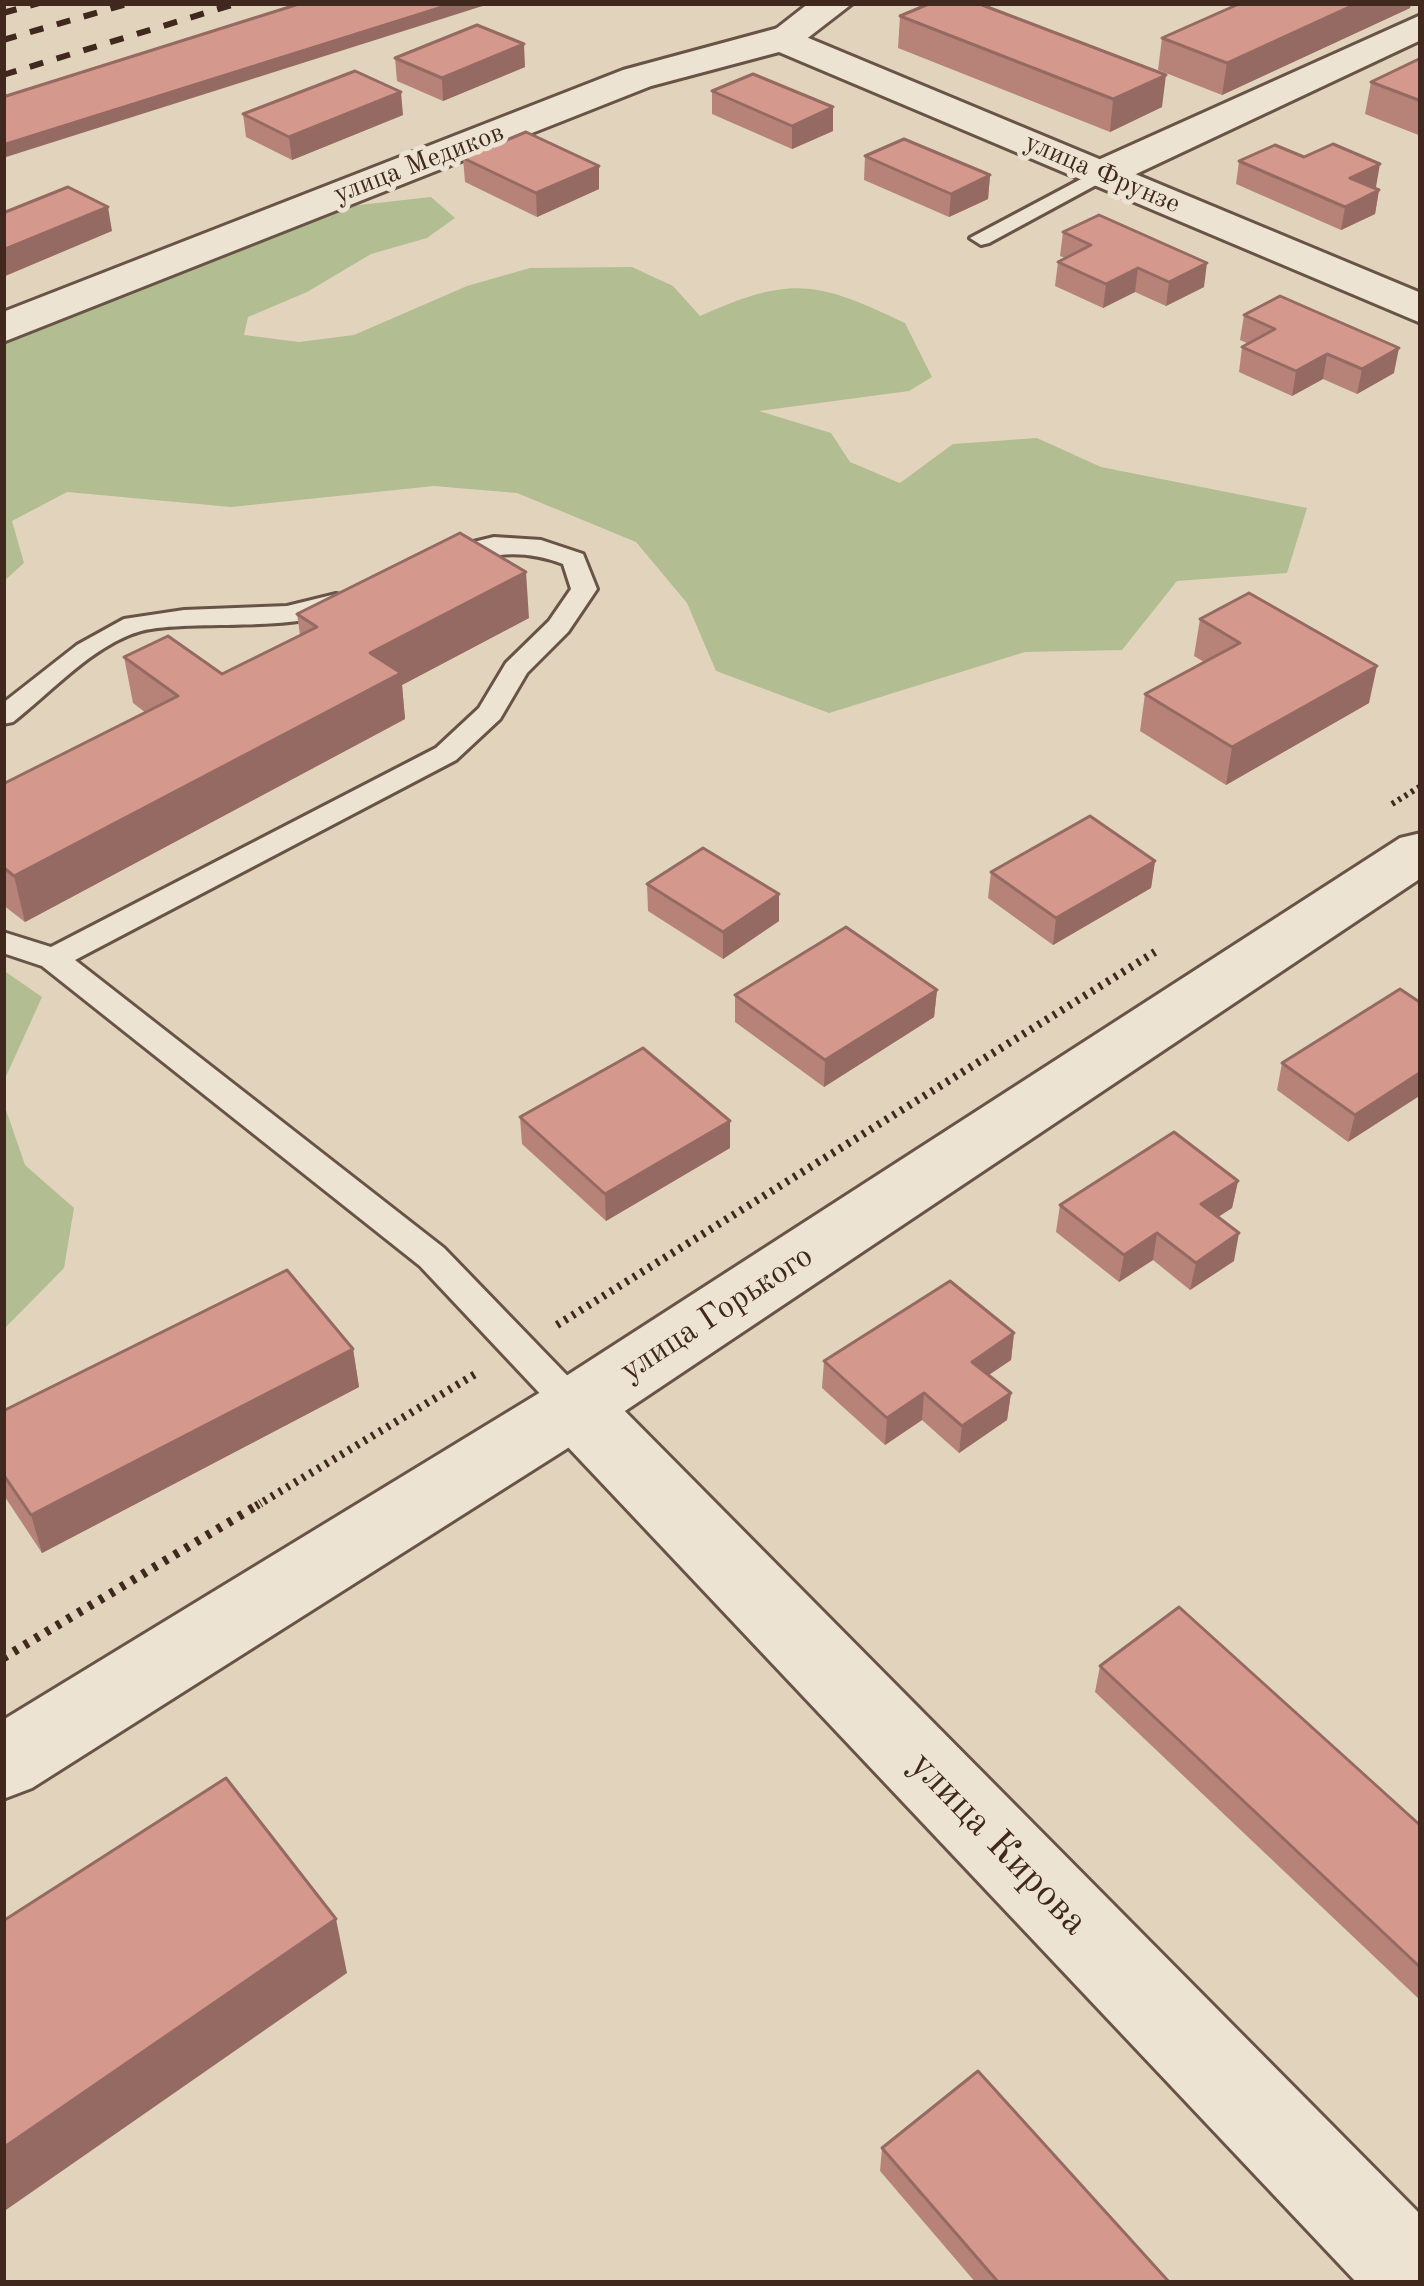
<!DOCTYPE html>
<html>
<head>
<meta charset="utf-8">
<style>
  body { margin:0 }
  #map { position:relative; width:1424px; height:2286px; overflow:hidden; background:#e2d4bc; font-family:"Old Standard TT",serif }
  canvas { display:block }
  .frame { position:absolute; inset:0; border:6px solid #40281f; pointer-events:none }
</style>
</head>
<body>
<div id="map">
<canvas width="1424" height="2286"></canvas>
<div class="frame"></div>
</div>
<script>
const ctx = document.querySelector('canvas').getContext('2d');
ctx.lineJoin = 'round';
function fillPath(path, color) { ctx.fillStyle = color; ctx.fill(path, 'evenodd'); }
function trace(path, color, width, dash) { ctx.strokeStyle = color; ctx.lineWidth = width; ctx.lineCap = dash ? 'butt' : 'round'; ctx.setLineDash(dash || []); ctx.stroke(path); }
function label(font, color, halo, rows, align = 'center') {
  ctx.font = font + ' "Old Standard TT",serif'; ctx.lineWidth = 10; ctx.setLineDash([]); ctx.textBaseline = 'middle'; ctx.strokeStyle = halo; ctx.fillStyle = color; for (const [text, x, y, turn = 0] of rows) {
    ctx.save(); ctx.translate(x, y); ctx.rotate((+turn || 0) * Math.PI / 180); ctx.textAlign = isNaN(turn) ? turn : align; if (halo) ctx.strokeText(text, 0, 0); ctx.fillText(text, 0, 0); ctx.restore();
  }
}
fillPath(new Path2D(`
  M431,197L455,218L427,238L371,254L307,292L248,317L244,335L299,342L354,335L467,286L530,268L632,267L673,286L700,316C791,275 817,281 905,323L932,377L909,391L759,411L831,433L850,462L900,483L953,444L1037,438L1101,467L1307,508L1287,573L1177,581L1122,650L1025,652L829,713L716,671L687,603L636,542L517,493L434,486L231,507L67,492L12,521L24,563L3,582V342L341,207Z
  M3,970L42,997L3,1083Z
  M3,1101L25,1165L74,1208L64,1268L3,1330Z`), '#b2bd91');
const service = new Path2D(`
  M1102,168L1112,174L1109,178L989,243L981,245L970,238Z
  M494,537L541,540L583,554L597,589L568,632L527,673L500,719L456,760L75,960L444,1248L588,1397L593,1407L588,1417L575,1421L562,1417L420,1266L42,966L3,953V932L51,947L436,748L479,708L506,663L549,621L571,589L563,564C518,547 489,555 445,567L432,559L453,547Z
  M336,594L345,596L349,602C315,636 191,618 141,631C94,644 50,693 13,722L3,724V703L77,645L124,619L184,610L287,606Z`);
const minor = new Path2D(`
  M809,3H853L796,47H768L763,39Z
  M1421,15V40L1117,183L1102,187L1087,183L1081,174L1087,165Z
  M575,1379L601,1387L1421,2215V2283H1357L549,1427L539,1407L549,1387Z`);
const tertiary = new Path2D(`
  M782,27L1421,293V323L779,52L651,86L3,342V312L623,70Z
  M1421,833V878L601,1427L32,1788L3,1799V1720L549,1387L1400,838Z`);
trace(service, '#685346', 6);
trace(minor, '#685346', 6);
trace(tertiary, '#685346', 6);
trace(new Path2D(`
  M1392,804L1421,786`), '#40281f', 6, [3, 4.5]);
trace(new Path2D(`
  M557,1325L1155,952
  M256,1506L477,1373`), '#40281f', 8, [3, 6]);
trace(new Path2D(`
  M3,1658L261,1503`), '#40281f', 9, [4.5, 8]);
fillPath(service, '#ece3d3');
fillPath(minor, '#ece3d3');
fillPath(tertiary, '#ece3d3');
trace(new Path2D(`
  M3,13L39,3
  M3,40L130,3
  M3,75L238,3`), '#40281f', 6, [14, 14]);
fillPath(new Path2D(`
  M1241,3H1411L1410,8L1222,95L1158,70L1162,38Z
  M900,16L1162,107L1110,132L898,48Z
  M395,58L525,67L443,101L397,81Z
  M1421,58V136L1365,114L1371,82Z
  M712,91L833,107V131L792,149L712,114Z
  M243,114L403,115L292,160L246,137Z
  M865,156L990,175L988,199L949,217L864,180Z
  M463,158L599,166V189L537,217L465,182Z
  M1239,161L1376,187L1374,188L1379,190L1375,214L1341,230L1236,184Z
  M1063,232L1204,287L1166,306L1135,292L1103,308L1055,286L1058,262L1065,258L1060,256Z
  M1244,315L1394,373L1357,394L1323,379L1292,396L1239,372L1242,347L1249,344L1240,340Z
  M297,614L529,618L402,685L405,719L25,922L3,905V784L146,713L133,703L124,657L222,674L300,635Z
  M1200,619L1369,703L1226,785L1140,731L1145,694L1204,662L1194,656Z
  M1155,861L1151,888L1053,945L988,898L991,872Z
  M647,884L779,921L723,959L648,911Z
  M1400,989L1348,1142L1277,1090L1282,1063Z
  M937,990L934,1017L824,1087L735,1022V995Z
  M520,1117L730,1121V1148L606,1221L522,1144Z
  M1238,1181L1232,1208L1218,1217L1234,1261L1190,1290L1153,1260L1119,1282L1056,1232L1060,1205Z
  M1014,1333L1011,1360L989,1375L1011,1393L1007,1420L959,1453L922,1420L885,1445L822,1388L824,1361Z
  M353,1349L359,1387L42,1553L3,1494V1411Z
  M1100,1666L1421,1826V2001L1095,1692Z
  M882,2148L1170,2283H976L880,2171Z`), '#b78379');
fillPath(new Path2D(`
  M455,3H492L3,158V145Z
  M1358,3H1411L1410,8L1222,95L1227,63Z
  M524,44L525,67L443,101L442,78Z
  M1166,75L1162,107L1110,132L1113,99Z
  M401,92L403,115L292,160L289,137Z
  M833,107V131L792,149V126Z
  M1380,164L1376,187L1346,202L1350,178Z
  M599,166V189L537,217L536,193Z
  M990,175L988,199L949,217L951,194Z
  M1379,190L1375,214L1341,230L1345,207Z
  M108,207L112,231L3,277V250Z
  M1207,263L1204,287L1166,306L1169,282Z
  M1138,268L1135,292L1103,308L1106,284Z
  M1399,348L1394,373L1357,394L1362,369Z
  M1327,354L1323,379L1292,396L1296,371Z
  M526,572L529,618L402,685L405,719L25,922L14,876L370,653Z
  M1377,666L1369,703L1226,785L1232,747Z
  M1155,861L1151,888L1053,945L1056,918Z
  M779,894V921L723,959V932Z
  M937,990L934,1017L824,1087L825,1060Z
  M1421,1072V1095L1348,1142L1355,1115Z
  M730,1121V1148L606,1221L605,1194Z
  M1238,1181L1232,1208L1196,1231L1201,1204Z
  M1157,1233L1153,1260L1119,1282L1124,1255Z
  M1239,1233L1234,1261L1190,1290L1196,1263Z
  M1014,1333L1011,1360L969,1388L972,1362Z
  M353,1349L359,1387L42,1553L31,1515Z
  M924,1393L922,1420L885,1445L887,1418Z
  M1011,1393L1007,1420L959,1453L962,1426Z
  M336,1919L347,1973L3,2212V2148Z`), '#956a63');
const building = new Path2D(`
  M302,3H455L3,145V97Z
  M931,3H977L1166,75L1113,99L900,16Z
  M1241,3H1358L1227,63L1162,38Z
  M477,25L524,44L442,78L395,58Z
  M1421,58V101L1371,82Z
  M355,71L401,92L289,137L243,114Z
  M753,74L833,107L792,126L712,91Z
  M526,132L599,166L536,193L463,158Z
  M904,139L990,175L951,194L865,156Z
  M1333,144L1380,164L1350,178L1379,190L1345,207L1239,161L1275,145L1304,157Z
  M68,187L108,207L3,250V213Z
  M1099,215L1207,263L1169,282L1138,268L1106,284L1058,262L1091,245L1063,232Z
  M1280,296L1399,348L1362,369L1327,354L1296,371L1242,347L1275,329L1244,315Z
  M460,533L526,572L370,653L401,673L14,876L3,867V784L178,696L124,657L168,636L222,674L317,627L297,614Z
  M1249,593L1377,666L1232,747L1145,694L1240,643L1200,619Z
  M1090,816L1155,861L1056,918L991,872Z
  M703,848L779,894L723,932L647,884Z
  M846,927L937,990L825,1060L735,995Z
  M1400,989L1421,1003V1072L1355,1115L1282,1063Z
  M643,1048L730,1121L605,1194L520,1117Z
  M1174,1132L1238,1181L1201,1204L1239,1233L1196,1263L1157,1233L1124,1255L1060,1205Z
  M287,1270L353,1349L31,1515L3,1474V1411Z
  M950,1281L1014,1333L972,1362L1011,1393L962,1426L924,1393L887,1418L824,1361Z
  M1179,1607L1421,1826V1968L1100,1666Z
  M226,1778L336,1919L3,2148V1921Z
  M978,2071L1170,2283H999L882,2148Z`);
fillPath(building, '#d5988d');
trace(building, '#956a63', 3);
label('27px', '#40281f', '#ece3d3', [
  ["улица Медиков",419,164,-21],
  ["улица Фрунзе",1102,174,23]
]);
label('33px', '#40281f', '#ece3d3', [
  ["улица Горького",717,1314,-33]
]);
label('39px', '#40281f', '#ece3d3', [
  ["улица Кирова",998,1844,46]
]);
</script>
</body>
</html>
